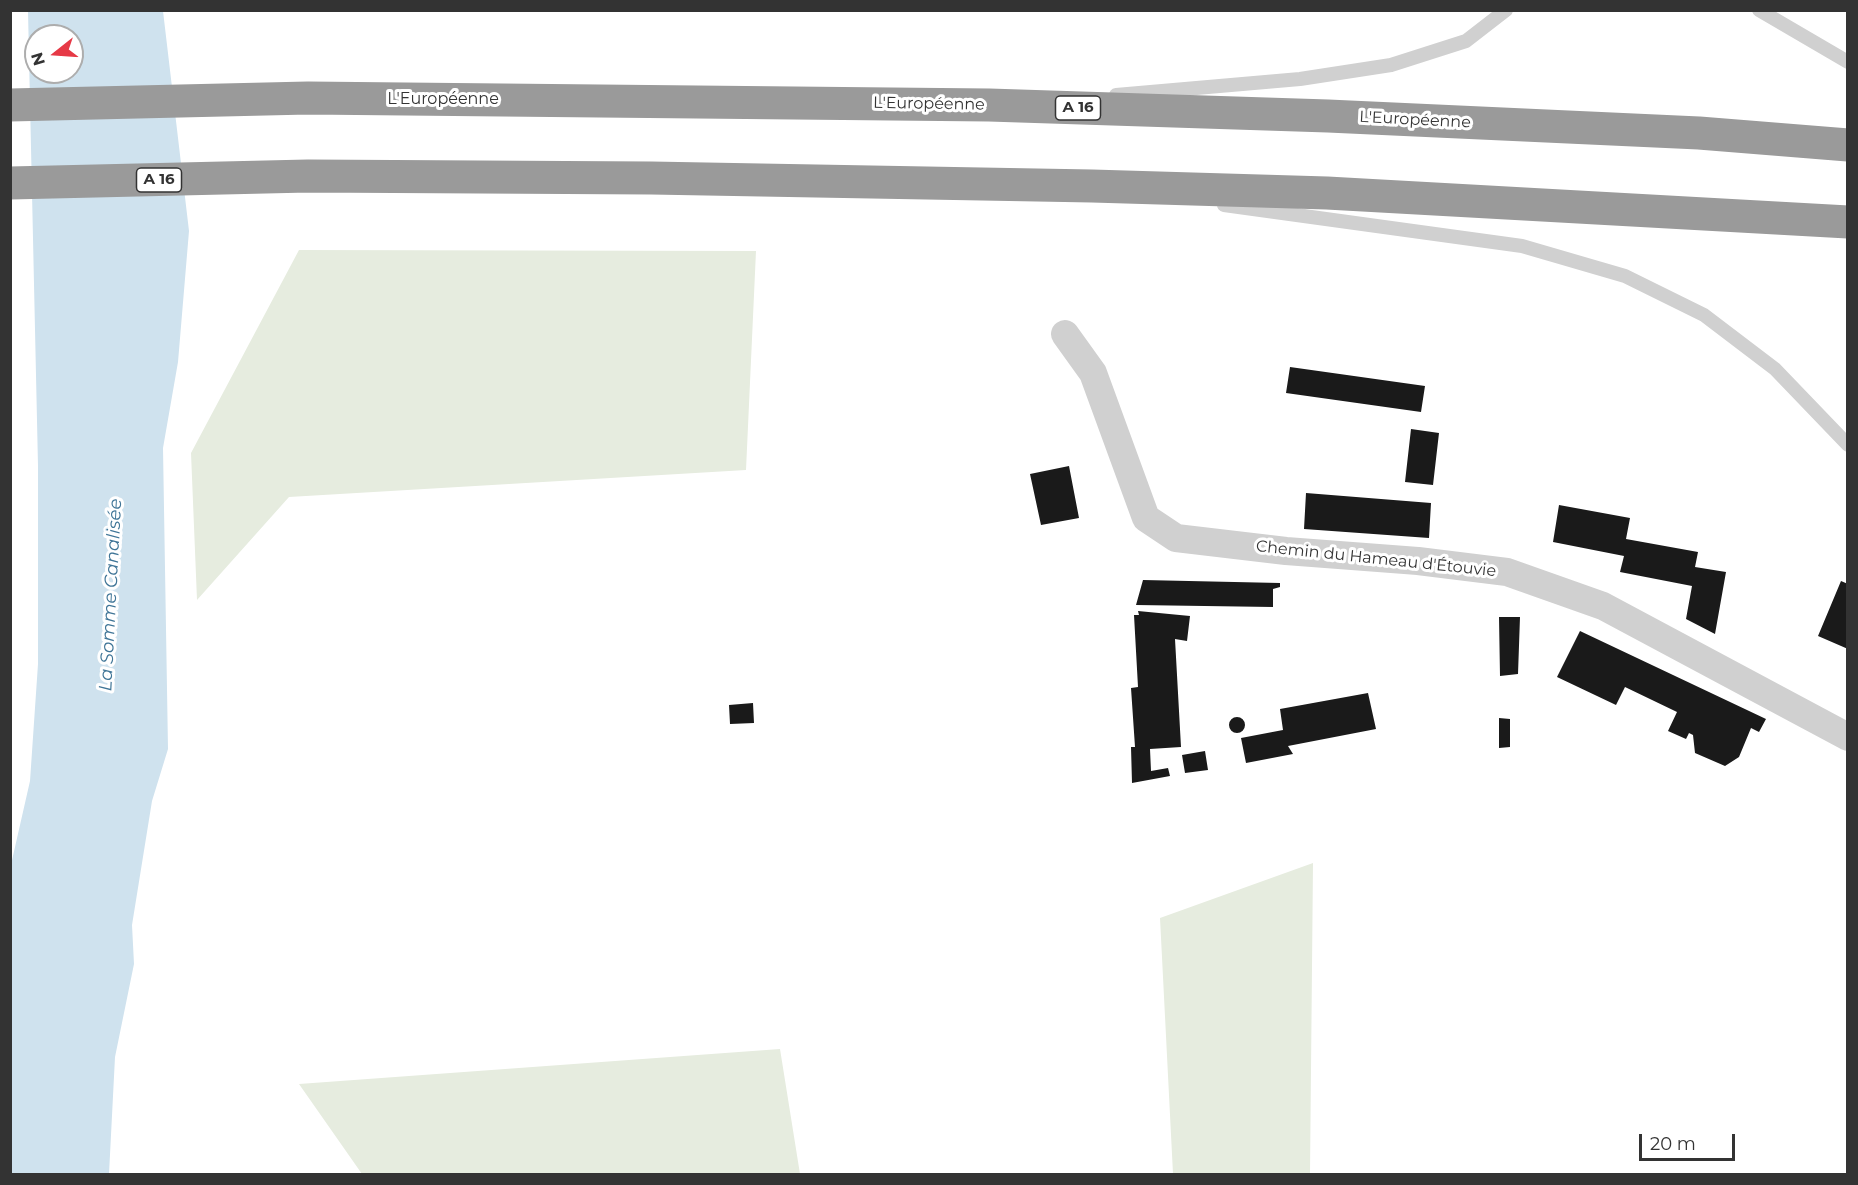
<!DOCTYPE html>
<html>
<head>
<meta charset="utf-8">
<style>
  body { margin:0 }
  #map { position:relative; width:1858px; height:1185px; overflow:hidden; background:#fff; font-family:Montserrat,sans-serif }
  canvas { display:block }
  .frame { position:absolute; inset:0; border:12px solid #333; pointer-events:none }
  .north { position:absolute; left:24px; top:24px; width:60px; height:60px; box-sizing:border-box; background:#fff; border:2px solid #adadad; border-radius:50%; rotate:253deg; font-size:16px; font-weight:700; line-height:24px; text-align:center; color:#333 }
  .north::after { content:''; display:block; margin:auto; width:21px; height:27px; background:#e63946; clip-path:polygon(50% 0,100% 100%,50% 72%,0 100%) }
  .scale { position:absolute; left:1639px; top:1134px; width:96px; height:27px; box-sizing:border-box; border:3px solid #333; border-top:0; padding-left:8px; font-size:18px; line-height:21px; white-space:nowrap; color:#333; -webkit-text-stroke:4px #fff; paint-order:stroke }
</style>
</head>
<body>
<div id="map">
<canvas width="1858" height="1185"></canvas>
<div class="frame"></div>
<div class="north">N</div>
<div class="scale">20 m</div>
</div>
<script>
const ctx = document.querySelector('canvas').getContext('2d');
ctx.lineJoin = 'round';
function fillPath(path, color) { ctx.fillStyle = color; ctx.fill(path, 'evenodd'); }
function trace(path, color, width, dash) { ctx.strokeStyle = color; ctx.lineWidth = width; ctx.lineCap = dash ? 'butt' : 'round'; ctx.setLineDash(dash || []); ctx.stroke(path); }
function label(font, color, halo, rows, align = 'center') {
  ctx.font = font + ' Montserrat,sans-serif'; ctx.lineWidth = 6; ctx.setLineDash([]); ctx.textBaseline = 'middle'; ctx.strokeStyle = halo; ctx.fillStyle = color; for (const [text, x, y, turn = 0] of rows) {
    ctx.save(); ctx.translate(x, y); ctx.rotate((+turn || 0) * Math.PI / 180); ctx.textAlign = isNaN(turn) ? turn : align; if (halo) ctx.strokeText(text, 0, 0); ctx.fillText(text, 0, 0); ctx.restore();
  }
}
fillPath(new Path2D(`
  M299,250L756,251L746,470L289,497L197,600L191,453Z
  M1313,863L1310,1174H1173L1160,918Z
  M780,1049L800,1174H362L299,1084Z`), '#e6ecdf');
fillPath(new Path2D(`
  M28,11H163L189,231L178,362L163,448L168,749L152,801L132,925L134,964L115,1057L109,1174H11L10,869L30,781L38,664V466ZM36,36H72V72H36Z`), '#cfe2ee');
fillPath(new Path2D(`
  M1290,367L1425,386L1421,412L1286,393Z
  M1411,429L1439,433L1433,485L1405,482Z
  M1069,466L1079,518L1041,525L1030,474Z
  M1306,493L1431,503L1429,538L1304,529Z
  M1559,505L1630,518L1626,539L1698,552L1695,567L1726,572L1715,634L1686,619L1692,586L1620,572L1624,556L1553,542Z
  M1143,580L1280,583V587L1273,589V607L1136,605Z
  M1841,581L1848,584V649L1818,636Z
  M1138,611L1190,616L1187,641L1175,639L1181,747L1150,749L1151,771L1168,768L1170,776L1132,783L1131,747H1135L1131,688L1138,687L1134,615H1139Z
  M1499,617H1520L1518,674L1500,676Z
  M1580,631L1766,719L1759,732L1751,728L1739,757L1725,766L1695,753L1693,735L1689,733L1686,739L1668,731L1677,712L1625,687L1616,705L1557,677Z
  M1368,693L1376,729L1288,746L1293,754L1246,763L1241,738L1283,730L1280,709Z
  M753,703L754,723L730,724L729,705Z
  M1229 725a8 8 0 1 1 16 0a8 8 0 1 1-16 0Z
  M1499,718L1510,719V747L1499,748Z
  M1205,751L1208,770L1185,773L1182,755Z`), '#1a1a1a');
trace(new Path2D(`
  M1759,10L1848,62
  M1116,95L1300,79L1391,65L1466,41L1506,10
  M1224,205L1522,246L1625,276L1704,315L1775,369L1848,445`), '#d0d0d0', 14);
trace(new Path2D(`
  M1065,334L1093,373L1146,518L1176,538L1286,551L1418,561L1507,572L1603,606L1848,737`), '#d0d0d0', 28);
trace(new Path2D(`
  M10,105L308,98L989,105L1328,116L1699,133L1848,145
  M10,183L308,176L651,178L1092,186L1327,193L1848,222`), '#9a9a9a', 33);
for (const [x, y, w] of [
  [1078,108,45],
  [159,180,45]
]) { const box = new Path2D(); box.roundRect(x - w / 2, y - 12, w, 24, 4.5); ctx.fillStyle = '#fff'; ctx.fill(box); trace(box, '#333', 1.5); }
label('bold 15px', '#333', null, [
  ["A 16",1078,108],
  ["A 16",159,180]
]);
label('16px', '#333', '#fff', [
  ["L'Européenne",443,99],
  ["L'Européenne",929,104,1],
  ["L'Européenne",1415,120,3],
  ["Chemin du Hameau d'Étouvie",1376,559,6]
]);
label('italic 18px', '#3f7597', '#fff', [
  ["La Somme Canalisée",111,595,-87]
]);
</script>
</body>
</html>
